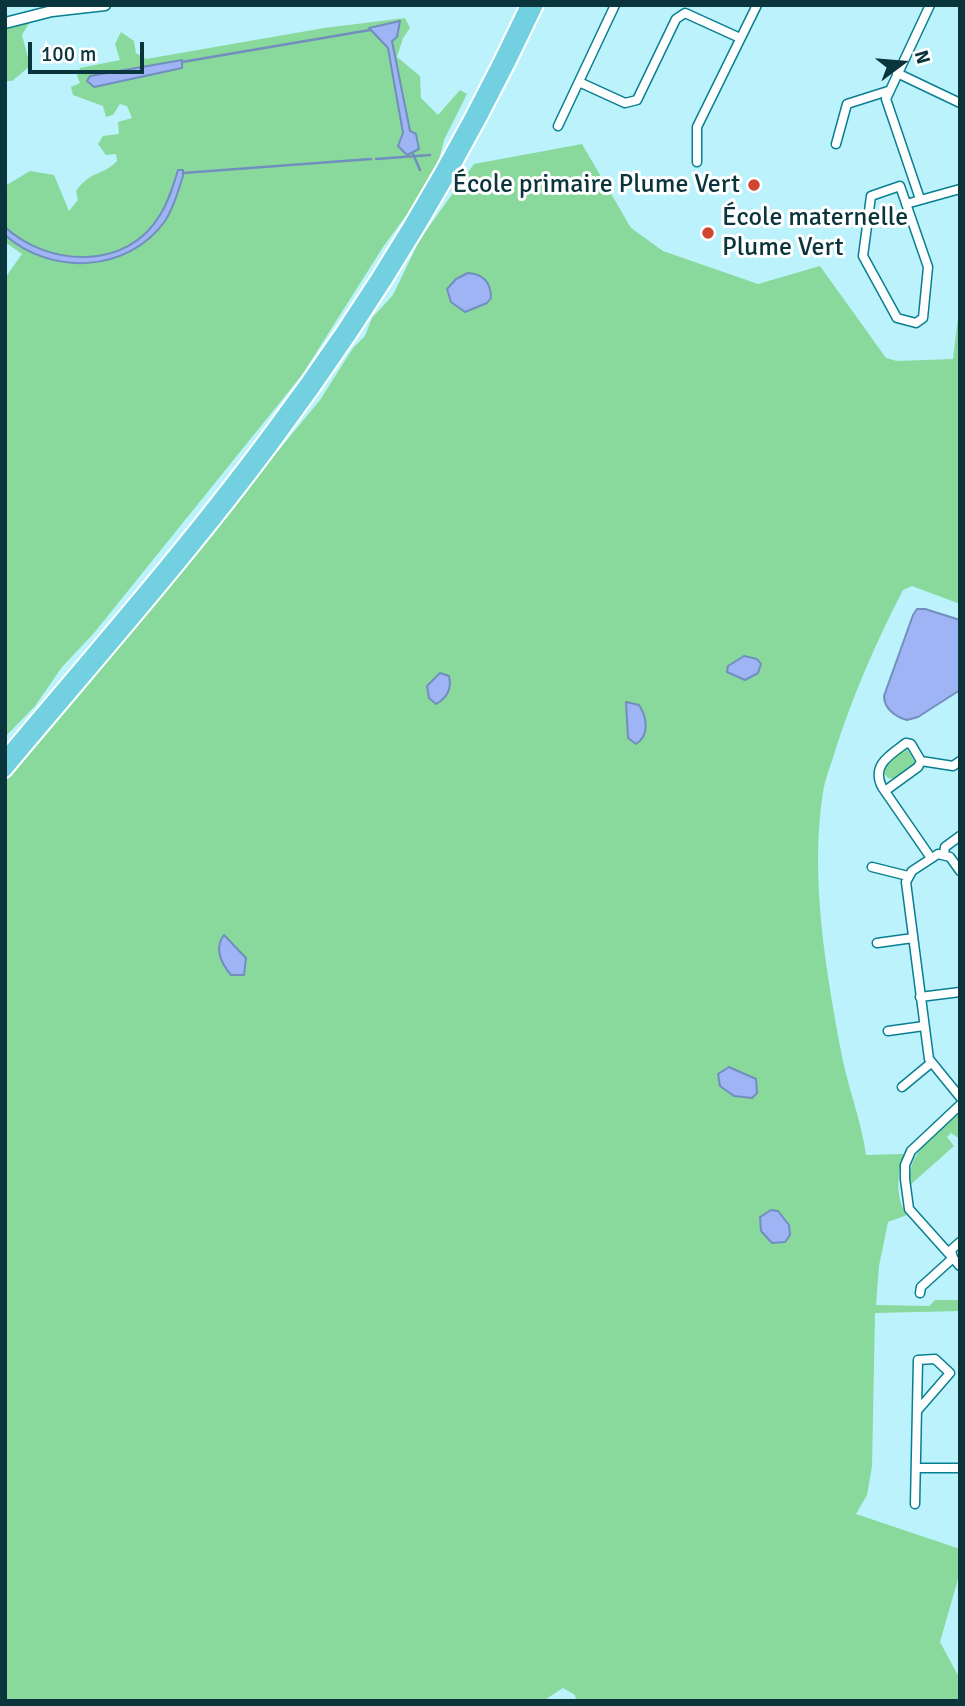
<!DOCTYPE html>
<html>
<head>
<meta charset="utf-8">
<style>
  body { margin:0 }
  #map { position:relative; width:965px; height:1706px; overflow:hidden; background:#bcf2fc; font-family:Signika,sans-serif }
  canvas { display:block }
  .frame { position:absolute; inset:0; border:7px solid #0a353c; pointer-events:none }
  .north { position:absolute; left:867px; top:28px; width:70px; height:70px; -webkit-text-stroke:5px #fff; paint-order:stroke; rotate:74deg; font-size:19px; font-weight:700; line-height:28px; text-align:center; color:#0a353c }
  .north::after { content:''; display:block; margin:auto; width:24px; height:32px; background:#0a353c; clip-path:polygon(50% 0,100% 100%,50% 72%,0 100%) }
  .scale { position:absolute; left:28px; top:42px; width:116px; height:32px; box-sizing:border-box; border:4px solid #0a353c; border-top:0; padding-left:9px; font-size:21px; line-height:24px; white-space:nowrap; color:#0a353c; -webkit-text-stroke:5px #fff; paint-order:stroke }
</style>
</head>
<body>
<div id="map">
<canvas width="965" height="1706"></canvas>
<div class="frame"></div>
<div class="north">N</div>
<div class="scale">100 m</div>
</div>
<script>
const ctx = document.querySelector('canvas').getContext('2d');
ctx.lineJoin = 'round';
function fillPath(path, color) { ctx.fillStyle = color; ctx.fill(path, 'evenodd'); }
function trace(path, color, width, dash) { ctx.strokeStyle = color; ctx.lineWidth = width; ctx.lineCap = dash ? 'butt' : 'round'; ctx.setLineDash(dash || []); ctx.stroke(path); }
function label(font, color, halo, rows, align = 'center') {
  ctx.font = font + ' Signika,sans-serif'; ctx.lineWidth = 6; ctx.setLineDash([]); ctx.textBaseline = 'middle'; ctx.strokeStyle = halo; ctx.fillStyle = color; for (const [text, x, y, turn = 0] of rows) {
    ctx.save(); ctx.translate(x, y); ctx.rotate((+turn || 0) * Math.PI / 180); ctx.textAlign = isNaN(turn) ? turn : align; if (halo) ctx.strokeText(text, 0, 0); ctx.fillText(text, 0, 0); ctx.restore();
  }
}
fillPath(new Path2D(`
  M405,18L410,28L403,38L397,57L420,76L421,98L438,115L460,90L467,94L444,140L438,164L416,202L383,247L302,375L94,633L62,667L35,706L5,737V278L22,254L5,242V186L30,171L54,175L69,211L78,200L76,191C92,169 102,177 117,161L116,154L106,155L98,144L103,136L119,134L118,122L132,118L127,106L120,104L113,115L106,117L103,106L73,95L71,87L80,83L77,76L80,68L120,60L115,44L121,32L134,41L136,53L146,59L324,28Z
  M31,20L22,35L30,66L12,81H5V27Z
  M582,144L631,228L663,251L758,284L820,266L886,358L897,361L953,359L960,301V604L912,586L903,590C876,642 853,695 835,751C831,765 825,779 823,792C810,875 825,965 840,1046C846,1083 861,1118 866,1155L904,1154C897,1172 895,1199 907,1215L888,1222L879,1266L876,1305L929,1306L935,1300H960V1311L875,1313L872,1466L867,1495L856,1514L960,1549V1572L940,1642L960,1679V1701H576L575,1695L563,1688L543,1701H5V782L320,400L353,348L365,336L372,318L393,295L420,239L474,164Z
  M906,747L916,764L895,779L888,778L883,772V765Z
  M960,1111V1139L951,1133L947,1137L954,1146L909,1186C908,1150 935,1133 960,1111Z`), '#88d99b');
const water = new Path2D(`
  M400,21L397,37L392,41L410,131L416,134L419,149L407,155L398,146L403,133L388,48L369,28Z
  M182,60V68L94,87L87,81L90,76Z
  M178,170H183V176C178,191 174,208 165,221C128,273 51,276 5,235V227C48,267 127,271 160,215C169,201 173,186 178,170Z
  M468,273C483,274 491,282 491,298L487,303L465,312L451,302L447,289L456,279Z
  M925,609L960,620V690L918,717L907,720C896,717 884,709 884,696L913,615L917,609Z
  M744,656L757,659L761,664L758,673L745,680L727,672L728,666Z
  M440,673L449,676C452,689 447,698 436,704L429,698L427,686Z
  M626,702L639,705C647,717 650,735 636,744L628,738Z
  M224,935L246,958L244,975H231C221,963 214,948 224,935Z
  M729,1067L756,1079L757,1093L752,1098L734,1096L720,1086L718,1074Z
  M771,1210L778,1211L789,1225L790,1235L785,1242L772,1243L761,1231L760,1217Z`);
fillPath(water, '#9fb4f5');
trace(water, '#728ebe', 2);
trace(new Path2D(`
  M182,62L370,30
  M413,154L420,170
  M376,159L430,155
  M183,173L371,159`), '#728ebe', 2.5);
const minor = new Path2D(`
  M897,73L960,103
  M579,82L625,103L637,100L676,19L685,13L740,38
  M558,126L615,5
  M836,144L847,104L888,91
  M697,162V127L757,5
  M900,186L928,267L923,318L916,323L897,318L863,256L871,196Z
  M920,199L886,99L930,5
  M906,204L960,189
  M921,761L953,766L960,761
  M885,791L918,767L921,761L911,744L906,743C890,755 871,765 882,787L931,858
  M944,854L945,847L960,836
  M872,867L908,876
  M960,871L950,857L938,854L912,871L906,882L929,1059L960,1097
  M877,943L913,938
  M920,997L960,992
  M888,1031L924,1026
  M902,1087L931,1063
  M960,1105L911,1151L905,1165V1179L909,1209L960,1266
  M953,1258L951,1250L960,1242
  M920,1293L921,1287L953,1258
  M917,1468H960
  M915,1504C916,1456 917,1408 918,1360L935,1359L950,1373L917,1411`);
const tertiary = new Path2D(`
  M5,23L52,11L105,5`);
const trunk = new Path2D(`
  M5,757C94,651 186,546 269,434C370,300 456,157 527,5
  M5,771C96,662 192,554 276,440C377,304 465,159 537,5`);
trace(minor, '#087f90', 11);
trace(tertiary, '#087f90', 13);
trace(trunk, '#fff', 16);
trace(minor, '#fff', 8);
trace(tertiary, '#fff', 10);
trace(trunk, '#72d0e0', 12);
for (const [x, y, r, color] of [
  [754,185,7,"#d14533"],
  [708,233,7,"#d14533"]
]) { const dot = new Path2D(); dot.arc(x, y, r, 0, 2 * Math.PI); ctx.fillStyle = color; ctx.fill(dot); trace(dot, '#fff', 2.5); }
label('26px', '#0a353c', '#fff', [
  ["École primaire Plume Vert",740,185],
  ["École maternelle",722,218,"left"],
  ["Plume Vert",722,248,"left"]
], 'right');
</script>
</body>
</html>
